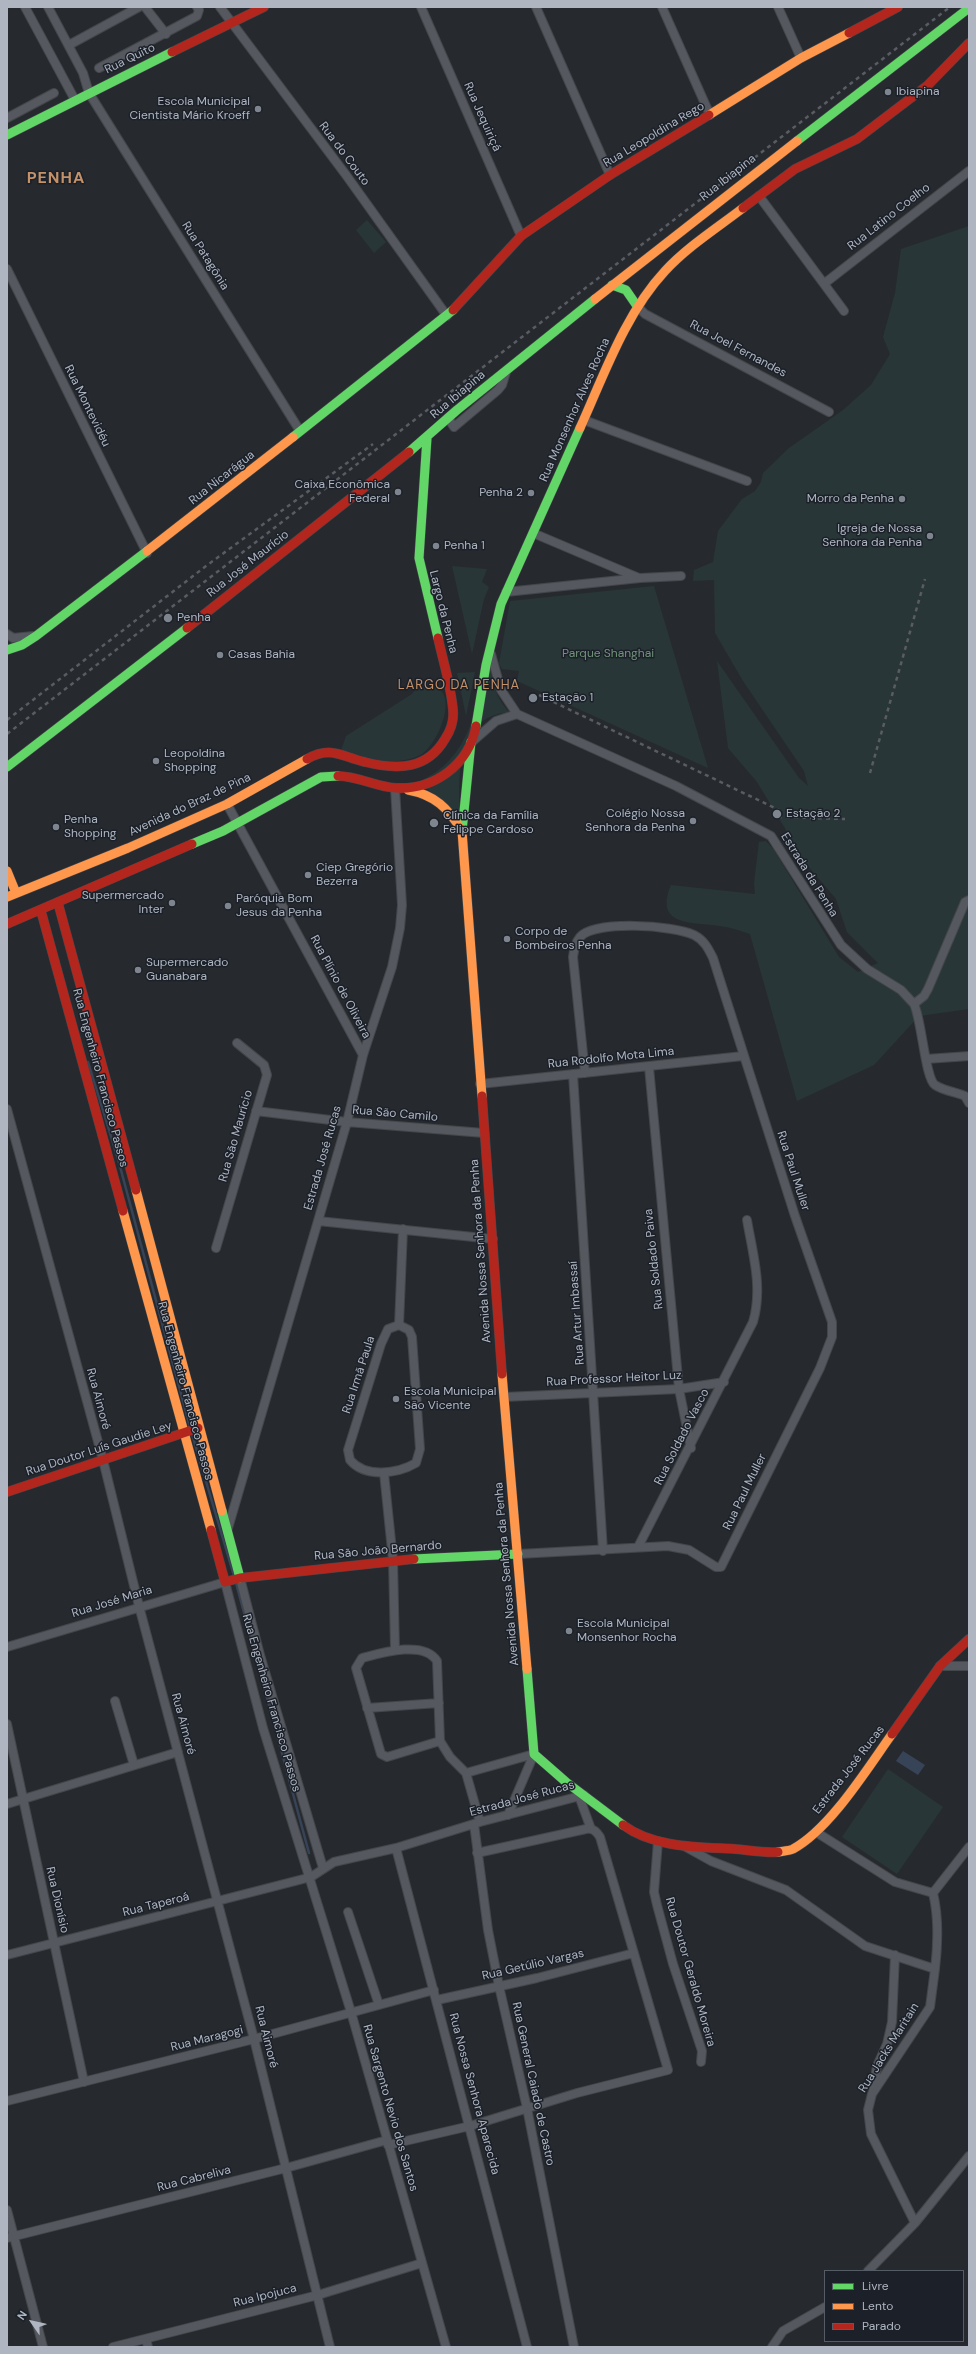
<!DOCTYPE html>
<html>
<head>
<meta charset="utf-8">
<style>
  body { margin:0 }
  #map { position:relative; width:976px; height:2354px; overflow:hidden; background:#262a2f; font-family:"DM Sans",sans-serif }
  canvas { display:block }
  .frame { position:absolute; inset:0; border:8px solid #afb6c1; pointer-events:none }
  .legend { position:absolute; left:824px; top:2270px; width:140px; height:72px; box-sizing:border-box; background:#1b2029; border:1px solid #565c66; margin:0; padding:5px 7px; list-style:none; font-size:12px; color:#afb6c1 }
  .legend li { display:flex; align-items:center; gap:8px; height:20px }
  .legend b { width:20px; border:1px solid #565c66 }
  .north { position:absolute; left:12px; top:2302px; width:40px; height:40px; -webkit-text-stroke:3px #1b2029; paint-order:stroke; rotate:304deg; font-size:11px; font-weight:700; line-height:16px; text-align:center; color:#afb6c1 }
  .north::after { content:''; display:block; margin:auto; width:14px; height:18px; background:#afb6c1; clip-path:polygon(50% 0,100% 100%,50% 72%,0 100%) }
</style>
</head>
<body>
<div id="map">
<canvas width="976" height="2354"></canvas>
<div class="frame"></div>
<ul class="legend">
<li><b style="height:5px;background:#63d668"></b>Livre</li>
<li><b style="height:5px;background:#ff974d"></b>Lento</li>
<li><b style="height:5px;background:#b3261e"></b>Parado</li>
</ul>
<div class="north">N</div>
</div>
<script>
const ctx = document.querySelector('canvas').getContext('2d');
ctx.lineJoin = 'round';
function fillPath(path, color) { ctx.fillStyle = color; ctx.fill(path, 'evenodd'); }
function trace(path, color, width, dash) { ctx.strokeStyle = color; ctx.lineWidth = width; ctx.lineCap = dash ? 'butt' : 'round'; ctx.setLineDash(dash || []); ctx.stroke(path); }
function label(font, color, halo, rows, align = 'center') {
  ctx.font = font + ' "DM Sans",sans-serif'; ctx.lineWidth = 3; ctx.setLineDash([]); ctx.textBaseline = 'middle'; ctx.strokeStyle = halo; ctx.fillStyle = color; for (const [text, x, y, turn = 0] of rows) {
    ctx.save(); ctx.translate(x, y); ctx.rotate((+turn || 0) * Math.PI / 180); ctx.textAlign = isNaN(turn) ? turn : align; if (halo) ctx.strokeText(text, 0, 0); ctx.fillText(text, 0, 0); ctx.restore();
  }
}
fillPath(new Path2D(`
  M367,220L386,242L374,253L356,230Z
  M969,226V1009L919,1016L874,1065L797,1101L750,934C741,931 730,927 720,926C694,922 653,927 671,885L755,894L754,883L759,842L766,841L774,850L839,957L858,972L878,963L847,932L836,899L796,852L789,835L757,782L728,748L717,661L799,778L808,786L804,771L743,681L715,633L714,580L693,581L694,570L713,562L718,531L742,499L755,491L761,482L763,473L789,448L843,410L871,385L890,354L883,337L895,293L901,249Z
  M452,566L487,569L482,582L489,587L484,599L472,654Z
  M654,586L708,768L517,681L519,671L502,669L499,663L510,601Z
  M490,658C492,681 493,694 509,712C453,717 459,781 460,822L420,781C472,758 475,706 490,658Z
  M475,672L466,716L457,673Z
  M421,681H426C431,684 440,688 443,693C452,709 436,744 422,754C418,757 410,759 405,760C385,765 361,755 341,751L346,736L412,694Z
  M888,1769L943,1807L897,1874L842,1837Z`), '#283637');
fillPath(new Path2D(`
  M903,1751L925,1765L918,1775L896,1761Z`), '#374457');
trace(new Path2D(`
  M88,1062L118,1159L190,1427
  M192,1434L234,1576
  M236,1583L309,1853`), '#374457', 2.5);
const street = new Path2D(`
  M25,7L75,100
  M48,7L83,73L89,93L300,431
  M145,7L166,34
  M220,7L346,175L447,316
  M421,7L521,236
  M536,7L610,175
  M662,7L710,115
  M778,7L801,58
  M69,45L139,7
  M99,68L197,16L199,10L197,7
  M7,118L54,93
  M759,196L844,311
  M7,269L147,553
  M825,283L969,171
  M637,306L645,314L829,412
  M448,418L454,427L498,390L502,385L506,372
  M584,420L747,481
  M533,533L639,578
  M506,592L640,578L681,576
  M7,634L13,638L33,636
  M491,654L501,690L517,714L676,786L771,836L841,945L867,969L901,990L914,1004L924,996L928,989L965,902L969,900
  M473,741L496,721L517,714
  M227,804L363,1055
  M914,1004C922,1021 925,1078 935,1085C944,1091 956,1092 965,1096L969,1103
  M926,1059L969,1056
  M649,1067L679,1389L691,1448
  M573,1074L603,1551
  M480,1084L743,1056
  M7,1109L103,1460L139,1606L254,2039L330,2347
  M256,1111L347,1122L484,1133
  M318,1221L493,1239
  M216,1248L267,1075L264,1065L237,1043
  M399,1325L409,1330L412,1337L420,1449L416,1463C397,1474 365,1478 350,1460L348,1450L381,1344L388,1329Z
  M399,1325L403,1229
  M504,1397L679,1389L724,1382
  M384,1473L393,1560L395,1649
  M228,1528L347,1122L363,1055L392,967L400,928L402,905L395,788
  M638,1547L753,1322C763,1288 753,1255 747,1220
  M518,1554L668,1546L689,1550L716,1567H721L820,1368L832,1337V1322L795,1216L713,958C708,948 704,940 694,935C673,925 595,920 580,937C575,943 574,950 573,957L585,1073
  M240,1578L260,1655L323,1868
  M7,1647L225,1582L263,1728L351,2012L446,2347
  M940,1666H969
  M115,1701L134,1765
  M367,1708L439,1703
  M7,1724L84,2082
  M440,1741L387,1757L381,1754L356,1668L362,1658C381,1653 424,1640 437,1661L440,1741L450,1757L466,1773L480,1822
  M466,1773L534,1754
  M579,1796L591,1829
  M7,1804L178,1752
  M508,1815L534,1754
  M474,1824L488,1930L499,1986L527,2108L574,2347
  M816,1832L895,1882L933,1893C939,1918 938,1944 935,1969
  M658,1841L654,1892L657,1905L673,1964L702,2051L701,2062
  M684,1846L711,1861L786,1890L865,1946L935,1969L930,2007L872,2094L868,2110L871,2134L915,2223
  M396,1848L527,2347
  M933,1893L969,1847
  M348,1912L379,2005
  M7,1955L311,1877L334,1862L396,1848L480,1822L584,1795
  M437,2000L537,1978L634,1953
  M873,2091L877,2066L887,2044L892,2022L895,1955
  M7,2101L254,2039L434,1990
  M388,2145L470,2126L577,2093L668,2070L600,1837C596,1831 593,1828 586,1829L477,1853
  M7,2210L43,2347
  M7,2238L286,2168L387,2140
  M868,2271L915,2223L969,2156
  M146,2339L148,2347
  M113,2347L318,2295L422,2263
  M772,2347L783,2331L825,2307`);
const fast = new Path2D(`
  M7,135L172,52
  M797,141L969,8
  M612,285L626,290L637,306
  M293,437L453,310
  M427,438L419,558L438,638
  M409,452L457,410L595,299
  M7,650L22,645L36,636L147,551
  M476,726L486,665L501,604L580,428
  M7,767L187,628
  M462,831L471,742
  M192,844L223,831L321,777L338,776
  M222,1511L240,1578
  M414,1559L518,1554
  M527,1669L534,1754L566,1782L623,1825`);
const slow = new Path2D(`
  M709,115L801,58L849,33
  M595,299L797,141
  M580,428C604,375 625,314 665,271C687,247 717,228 743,208
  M147,551L293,437
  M408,790C435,795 448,808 462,831L482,1096
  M7,871L16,893
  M7,897L128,848L227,804L307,759
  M136,1190L222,1511
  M123,1211L211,1530
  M502,1374L527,1669
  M778,1852C783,1851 789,1851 793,1849C830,1829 867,1769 892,1734`);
const jam = new Path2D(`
  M849,33L898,7
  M172,52L264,7
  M743,208L795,169L857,139L928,85L969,43
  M453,310L521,236L610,175L709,115
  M187,628L409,452
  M307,759C331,745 342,757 365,762C397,770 427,770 445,739C451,730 454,720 453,710C451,686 443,661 438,638
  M338,776C358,776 376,787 396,788C434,790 469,765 476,726
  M58,903L136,1190
  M41,911L123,1211
  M7,924L192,844
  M482,1096L502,1374
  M7,1492L198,1428
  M211,1530L225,1582L240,1578L414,1559
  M892,1734L940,1666L969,1639
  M623,1825C654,1848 698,1847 735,1849C749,1850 764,1853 778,1852`);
trace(street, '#43464a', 10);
trace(fast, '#43464a', 10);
trace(slow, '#43464a', 10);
trace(jam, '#43464a', 10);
trace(street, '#55585e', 8);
trace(fast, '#63d668', 9);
trace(slow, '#ff974d', 9);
trace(jam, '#b3261e', 9);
trace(new Path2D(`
  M539,695L779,810
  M7,720L206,566L373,444
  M7,734L950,7
  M870,773L925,579
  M778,817L845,819`), '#595c62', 2.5, [4, 4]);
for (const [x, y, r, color] of [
  [888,92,4,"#7f858e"],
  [258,109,4,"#7f858e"],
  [398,492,4,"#7f858e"],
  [531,493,4,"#7f858e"],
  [902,499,4,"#7f858e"],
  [930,536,4,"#7f858e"],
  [436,546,4,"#7f858e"],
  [168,618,5,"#7f858e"],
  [220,655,4,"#7f858e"],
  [533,698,5,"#7f858e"],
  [156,761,4,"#7f858e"],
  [777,814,5,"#7f858e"],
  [693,821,4,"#7f858e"],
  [434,823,5,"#7f858e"],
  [56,827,4,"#7f858e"],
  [308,875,4,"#7f858e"],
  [172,903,4,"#7f858e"],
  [228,906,4,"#7f858e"],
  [507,939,4,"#7f858e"],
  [138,970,4,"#7f858e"],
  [396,1399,4,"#7f858e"],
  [569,1631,4,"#7f858e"]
]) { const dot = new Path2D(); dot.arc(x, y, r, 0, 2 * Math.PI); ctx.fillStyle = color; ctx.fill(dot); trace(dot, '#1b2029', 1.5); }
label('12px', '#afb6c1', '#1b2029', [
  ["Rua Quito",130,59,-26],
  ["Rua Jequiriçá",482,117,66],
  ["Rua Leopoldina Rego",654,135,-31],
  ["Rua do Couto",344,154,53],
  ["Rua Ibiapina",728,178,-38],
  ["Rua Latino Coelho",889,217,-38],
  ["Rua Patagônia",205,256,58],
  ["Rua Joel Fernandes",738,349,28],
  ["Rua Ibiapina",458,395,-40],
  ["Rua Montevidéu",87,406,64],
  ["Rua Monsenhor Alves Rocha",575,410,-66],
  ["Rua Nicarágua",222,478,-38],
  ["Rua José Maurício",248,564,-38],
  ["Largo da Penha",443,612,76],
  ["Avenida do Braz de Pina",190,805,-25],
  ["Estrada da Penha",809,875,58],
  ["Rua Plínio de Oliveira",340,987,62],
  ["Rua Rodolfo Mota Lima",611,1058,-6],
  ["Rua Engenheiro Francisco Passos",100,1078,75],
  ["Rua São Camilo",395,1114,5],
  ["Rua São Maurício",236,1136,-74],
  ["Estrada José Rucas",323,1158,-74],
  ["Rua Paul Muller",793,1171,72],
  ["Avenida Nossa Senhora da Penha",481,1251,-94],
  ["Rua Soldado Paiva",654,1259,-96],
  ["Rua Artur Imbassaí",577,1313,-94],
  ["Rua Irmã Paula",359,1375,-72],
  ["Rua Professor Heitor Luz",614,1379,-3],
  ["Rua Engenheiro Francisco Passos",185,1391,75],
  ["Rua Aimoré",98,1399,75],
  ["Rua Soldado Vasco",682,1437,-63],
  ["Rua Doutor Luís Gaudie Ley",99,1449,-18],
  ["Rua Paul Muller",745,1492,-64],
  ["Rua São João Bernardo",378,1551,-5],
  ["Avenida Nossa Senhora da Penha",507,1574,-95],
  ["Rua José Maria",112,1602,-17],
  ["Rua Engenheiro Francisco Passos",271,1703,74],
  ["Rua Aimoré",183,1724,75],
  ["Estrada José Rucas",849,1770,-52],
  ["Estrada José Rucas",522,1799,-15],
  ["Rua Dionísio",57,1900,77],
  ["Rua Taperoá",156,1905,-14],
  ["Rua Getúlio Vargas",533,1965,-13],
  ["Rua Doutor Geraldo Moreira",690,1972,74],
  ["Rua Aimoré",266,2037,76],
  ["Rua Maragogi",207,2039,-14],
  ["Rua Jacks Maritain",889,2048,-58],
  ["Rua General Caiado de Castro",533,2084,78],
  ["Rua Nossa Senhora Aparecida",474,2094,75],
  ["Rua Sargento Nevio dos Santos",390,2108,74],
  ["Rua Cabreliva",194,2179,-14],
  ["Rua Ipojuca",265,2296,-14]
]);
label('12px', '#afb6c1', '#1b2029', [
  ["Ibiapina",896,92],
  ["Escola Municipal",250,102,"right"],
  ["Cientista Mário Kroeff",250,116,"right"],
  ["Caixa Econômica",390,485,"right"],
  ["Federal",390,499,"right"],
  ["Penha 2",523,493,"right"],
  ["Morro da Penha",894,499,"right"],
  ["Igreja de Nossa",922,529,"right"],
  ["Senhora da Penha",922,543,"right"],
  ["Penha 1",444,546],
  ["Penha",177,618],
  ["Casas Bahia",228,655],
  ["Estação 1",542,698],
  ["Leopoldina",164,754],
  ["Shopping",164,768],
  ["Colégio Nossa",685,814,"right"],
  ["Senhora da Penha",685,828,"right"],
  ["Estação 2",786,814],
  ["Clínica da Família",443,816],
  ["Felippe Cardoso",443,830],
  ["Penha",64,820],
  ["Shopping",64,834],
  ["Ciep Gregório",316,868],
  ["Bezerra",316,882],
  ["Supermercado",164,896,"right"],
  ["Inter",164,910,"right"],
  ["Paróquia Bom",236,899],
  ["Jesus da Penha",236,913],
  ["Corpo de",515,932],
  ["Bombeiros Penha",515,946],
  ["Supermercado",146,963],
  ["Guanabara",146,977],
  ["Escola Municipal",404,1392],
  ["São Vicente",404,1406],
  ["Escola Municipal",577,1624],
  ["Monsenhor Rocha",577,1638]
], 'left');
label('12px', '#71947a', '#1b2029', [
  ["Parque Shanghai",608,654]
]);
ctx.letterSpacing = '1px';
label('13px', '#c49168', '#1b2029', [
  ["LARGO DA PENHA",459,686]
]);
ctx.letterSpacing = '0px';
ctx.letterSpacing = '1px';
label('bold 16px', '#c49168', '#1b2029', [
  ["PENHA",56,179]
]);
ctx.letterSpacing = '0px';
</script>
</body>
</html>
